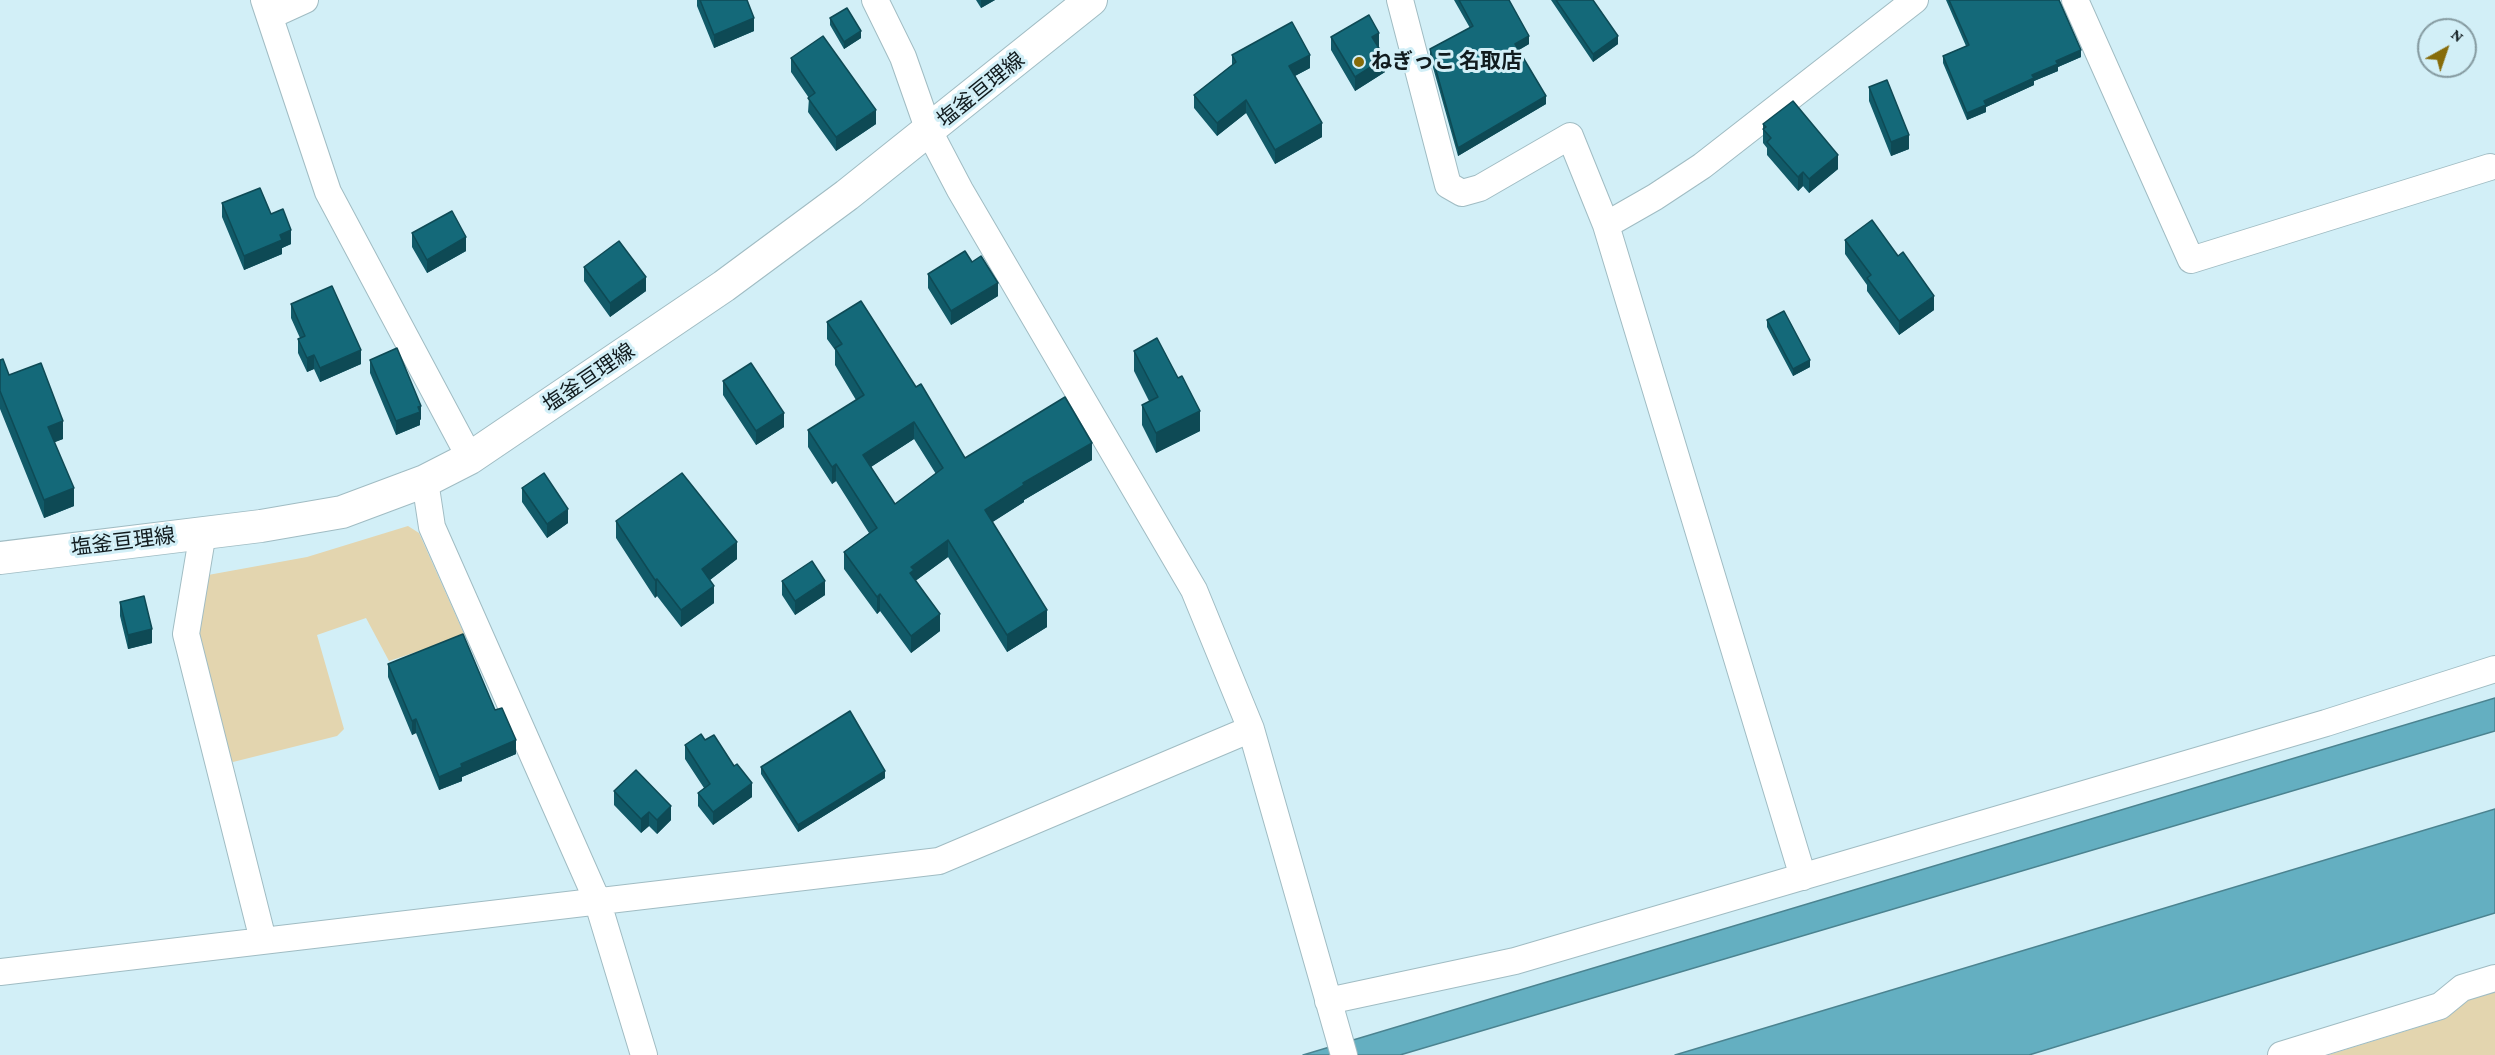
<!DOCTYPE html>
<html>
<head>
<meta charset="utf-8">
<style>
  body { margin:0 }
  #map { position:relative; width:2495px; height:1055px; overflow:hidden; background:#d2eff7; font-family:"Crimson Pro",serif }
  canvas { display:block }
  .north { position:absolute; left:2417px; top:18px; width:60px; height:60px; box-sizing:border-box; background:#d2eff7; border:2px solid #859aa0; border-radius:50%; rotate:40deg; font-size:16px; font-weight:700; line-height:24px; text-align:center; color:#111b1e }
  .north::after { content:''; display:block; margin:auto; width:21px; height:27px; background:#876c0a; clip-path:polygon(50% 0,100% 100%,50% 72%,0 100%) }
</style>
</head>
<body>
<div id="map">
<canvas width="2495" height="1055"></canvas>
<div class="north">N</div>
</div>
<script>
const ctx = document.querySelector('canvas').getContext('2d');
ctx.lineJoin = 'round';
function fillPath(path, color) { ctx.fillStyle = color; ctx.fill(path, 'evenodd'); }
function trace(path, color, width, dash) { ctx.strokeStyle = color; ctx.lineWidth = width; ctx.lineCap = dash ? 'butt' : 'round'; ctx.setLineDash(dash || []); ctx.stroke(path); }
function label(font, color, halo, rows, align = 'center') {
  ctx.font = font + ' "Crimson Pro","Noto Sans JP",serif'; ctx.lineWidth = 6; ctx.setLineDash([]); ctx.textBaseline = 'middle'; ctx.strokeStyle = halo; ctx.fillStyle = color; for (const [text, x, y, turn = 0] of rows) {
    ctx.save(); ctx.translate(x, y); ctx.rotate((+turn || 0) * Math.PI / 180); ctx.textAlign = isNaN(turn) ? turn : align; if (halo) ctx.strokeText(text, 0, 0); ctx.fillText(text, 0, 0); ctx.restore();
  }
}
fillPath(new Path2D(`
  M408,526L419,533L465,636L389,661L366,618L317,635L344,729L337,736L233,762L222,752L196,652L208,575L307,557Z
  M2495,991V1055H2328L2441,1020L2455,1004Z`), '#e3d5af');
const water = new Path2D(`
  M2495,698V731L1400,1055H1303Z
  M2495,809V913L2029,1055H1675Z`);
fillPath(water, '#64afc1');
trace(water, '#4b8390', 1.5);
const minor = new Path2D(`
  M264,0L328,192L470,458
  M875,0L903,57L929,131L960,190L1194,590L1251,729L1344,1055
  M1400,0L1448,185L1462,193L1480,188L1570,136L1606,225L1803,877
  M2075,0L2191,260L2490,167
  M270,16L305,0
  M1606,225L1655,197L1702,166L1915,0
  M425,481L432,527L597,900L644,1055
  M203,532L186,634L263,940
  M0,972L939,861L1251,729
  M1328,1001L1515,961L2326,723L2495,669
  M2281,1055L2440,1006L2462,988L2495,978`);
const major = new Path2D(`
  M0,558L261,526L342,512L425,481L470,458L724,286L847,195L1091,0`);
trace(minor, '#a0bcc3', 28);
trace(major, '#a0bcc3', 34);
trace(minor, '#fff', 26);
trace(major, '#fff', 32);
fillPath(new Path2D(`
  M697,0H747L754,31L714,48L697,6Z
  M976,0H995L981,8Z
  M1454,0H1509L1529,44L1519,50L1546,104L1458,156L1430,57V49L1470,28Z
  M1551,0H1593L1618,44L1593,62Z
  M1946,0H2059L2081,57L2058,67V71L2034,81V85L1986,107V112L1967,120L1943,63V56L1966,46Z
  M830,18L861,38L844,49L830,25Z
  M1331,37L1379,47H1378L1385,72L1355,91L1331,50Z
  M1232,55L1310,68L1295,76L1322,137L1275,164L1246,113L1217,136L1194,108V95L1232,65Z
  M791,58L876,124L836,151L808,112L809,98L791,72Z
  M1869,87L1909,149L1891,156L1869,101Z
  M1763,124L1838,169L1809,193L1803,186L1798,191L1767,155V148L1763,143Z
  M222,203L271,214L291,244L282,248V254L244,270L222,217Z
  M412,233L466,251L427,273L412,247Z
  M1845,240L1934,310L1899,335L1867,291V285L1845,254Z
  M584,267L646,291L610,317L584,281Z
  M928,274L998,296L951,325L928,288Z
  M291,304L361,364L320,382L314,369L307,372L298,353V339L300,338L291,318Z
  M1767,320L1810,367L1793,376L1767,327Z
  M827,322L916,387L965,458L1092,460L1024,500V502L992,522L1047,627L1007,652L948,557L915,581L940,631L911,653L880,611L877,614L844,569V552L869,533L836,481L832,484L808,447V430L856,400L835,365V350L827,339ZM914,439L936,474L895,504L871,467Z
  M1134,351L1200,431L1156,453L1142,425V405L1149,401L1134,371Z
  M0,360L9,375L63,439L54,442L74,506L44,518L0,409Z
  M370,360L421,419L420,420V425L396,435L370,373Z
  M723,381L784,427L756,445L723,395Z
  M522,488L568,523L547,538L522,502Z
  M616,521L737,559L710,580L714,603L681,627L657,596L655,598L616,538Z
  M782,581L825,595L795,615L782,595Z
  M120,602L152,643L128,649L120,616Z
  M388,664L495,710L516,754L462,777V781L439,790L416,733L412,735L388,677Z
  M705,740L752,797L713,825L698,806V793L704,788L685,759V745Z
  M761,767L885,778L798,832L761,774Z
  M614,791L671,820L657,834L649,826L641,833L614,805Z`), '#115a68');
fillPath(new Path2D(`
  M981,0H995L981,8Z
  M754,18V31L714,48V35Z
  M861,31V38L844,49V42Z
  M1379,33V47L1372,51V37Z
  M1529,36V44L1515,52V44Z
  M1618,36V44L1593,62V54Z
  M2081,50V57L2058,67V71L2034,81V85L1986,107V112L1967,120V113L1984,101L2032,75L2056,61Z
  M1310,55V68L1289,79V66Z
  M1385,58V72L1355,91V77Z
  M1546,96V104L1458,156V148Z
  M1246,100V113L1217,136V123Z
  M876,110V124L836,151V137Z
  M1322,123V137L1275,164V150Z
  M1909,135V149L1891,156V142Z
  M1838,155V169L1809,193V179Z
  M1803,172V186L1798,191V177Z
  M291,230V244L282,248V254L244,270V256L280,235Z
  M466,237V251L427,273V260Z
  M646,277V291L610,317V303Z
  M998,283V296L951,325V311Z
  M1934,296V310L1899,335V321Z
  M361,350V364L320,382V368Z
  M314,355V369L307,372V358Z
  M1810,360V367L1793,376V369Z
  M421,406V419L420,420V425L396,435V421L418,407Z
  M1200,411V431L1156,453V433Z
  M784,413V427L756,445V431Z
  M63,421V439L48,445V427Z
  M914,422V439L863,472V455Z
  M1092,443V460L1024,500V502L985,527V510L1023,483Z
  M836,464V481L832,484V467Z
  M74,488V506L44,518V500Z
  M568,509V523L547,538V524Z
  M948,540V557L914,582L910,573L911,567Z
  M737,542V559L702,586V569Z
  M657,579V596L655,598V580Z
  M825,581V595L795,615V601Z
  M714,586V603L681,627V610Z
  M880,594V611L877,614V597Z
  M1047,610V627L1007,652V635Z
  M940,614V631L911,653V636Z
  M152,629V643L128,649V635Z
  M416,719V733L412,735V721Z
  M516,740V754L462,777V781L439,790V777L461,764Z
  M885,771V778L798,832V825Z
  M752,783V797L713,825V812Z
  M671,806V820L657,834V820Z
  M649,812V826L641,833V819Z`), '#0e4a55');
const building = new Path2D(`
  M700,0H747L754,18L714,35Z
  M1459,0H1509L1529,36L1515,44L1546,96L1458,148L1430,49L1473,26Z
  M1556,0H1593L1618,36L1593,54Z
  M1949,0H2059L2081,50L2056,61L2058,64L2032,75L2034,78L1984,101L1986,105L1967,113L1943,56L1969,45Z
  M847,8L861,31L844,42L830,18Z
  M1369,15L1379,33L1372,37L1385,58L1355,77L1331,37Z
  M1292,22L1310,55L1289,66L1322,123L1275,150L1246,100L1217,123L1194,95L1236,62L1232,55Z
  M823,36L876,110L836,137L808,98L815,93L791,58Z
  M1887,80L1909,135L1891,142L1869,87Z
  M1793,101L1838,155L1809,179L1803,172L1798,177L1767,142L1771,138L1763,129L1766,127L1763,124Z
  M260,188L271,214L283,209L291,230L280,235L282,240L244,256L222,203Z
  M452,211L466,237L427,260L412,233Z
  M1872,220L1898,256L1903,252L1934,296L1899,321L1867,278L1871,275L1845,240Z
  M619,241L646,277L610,303L584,267Z
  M965,251L972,262L981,256L998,283L951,311L928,274Z
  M332,286L361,350L320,368L314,355L307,358L298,339L305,336L291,304Z
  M861,301L916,387L921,384L965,458L1065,397L1092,443L1023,483L1024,485L985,510L1047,610L1007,635L948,540L911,567L914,570L910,573L940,614L911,636L880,594L877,597L844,552L877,528L836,464L832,467L808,430L864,395L835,348L842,344L827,322ZM914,422L943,468L895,504L863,455Z
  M1784,311L1810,360L1793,369L1767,320Z
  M1157,338L1178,378L1182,376L1200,411L1156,433L1142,405L1158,397L1134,351Z
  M397,348L421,406L418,407L420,412L396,421L370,360Z
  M3,359L9,375L41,363L63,421L48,427L74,488L44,500L0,391V360Z
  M751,363L784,413L756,431L723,381Z
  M544,473L568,509L547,524L522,488Z
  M682,473L737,542L702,569L714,586L681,610L657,579L655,580L616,521Z
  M812,561L825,581L795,601L782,581Z
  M144,596L152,629L128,635L120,602Z
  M463,634L495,710L502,708L516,740L461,764L462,767L439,777L416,719L412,721L388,664Z
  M850,711L885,771L798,825L761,767Z
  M701,734L705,740L714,735L734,766L737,764L752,783L713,812L698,793L710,784L685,745Z
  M636,770L671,806L657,820L649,812L641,819L614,791Z`);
fillPath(building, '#146979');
trace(building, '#0e4a55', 1.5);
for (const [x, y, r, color] of [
  [1359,62,6,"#876c0a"]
]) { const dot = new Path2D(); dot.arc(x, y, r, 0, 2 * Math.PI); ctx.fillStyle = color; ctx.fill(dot); trace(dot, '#d2eff7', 2); }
label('bold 21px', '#111b1e', '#d2eff7', [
  ["ねぎっこ 名取店",1371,62]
], 'left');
label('21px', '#111b1e', '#d2eff7', [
  ["塩釜亘理線",981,90,-39],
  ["塩釜亘理線",589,378,-34],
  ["塩釜亘理線",123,542,-7]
]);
</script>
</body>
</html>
